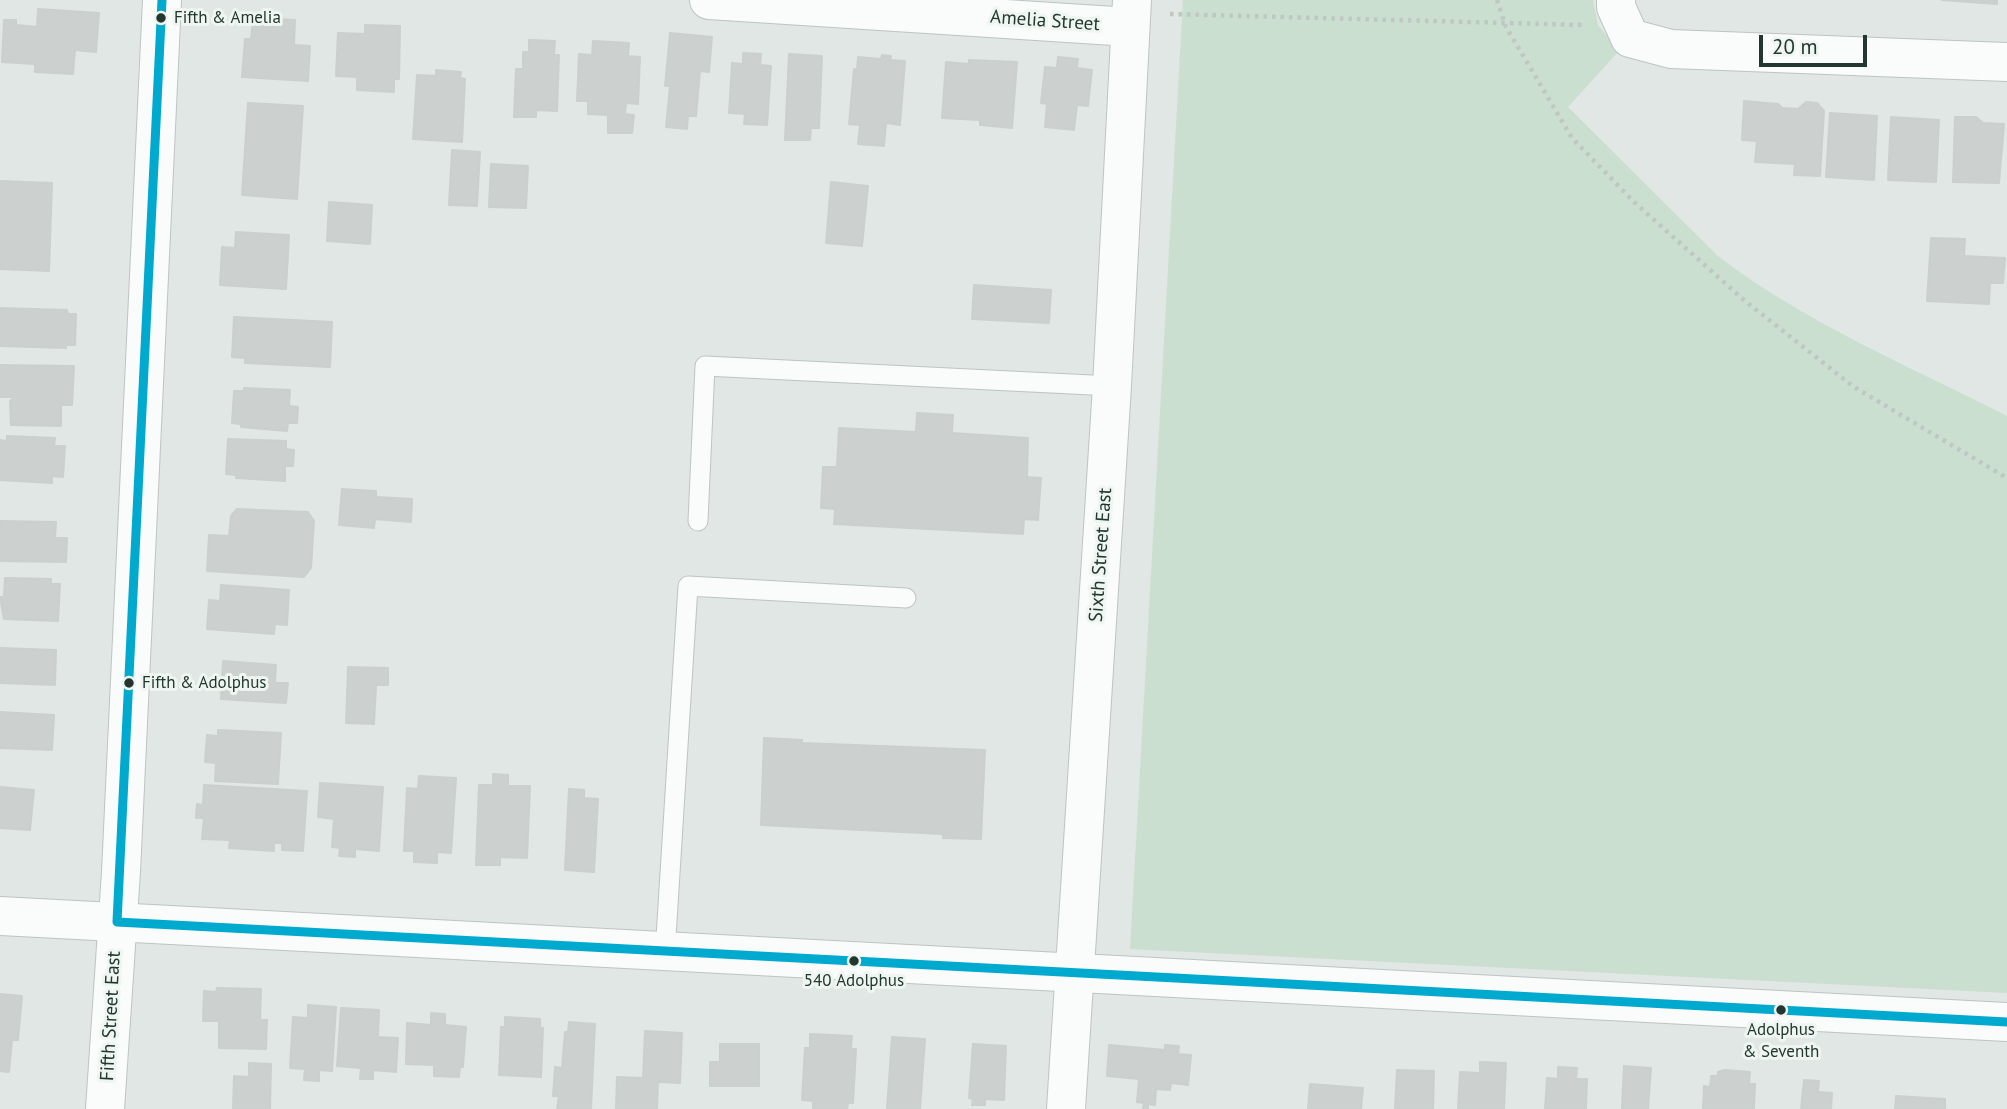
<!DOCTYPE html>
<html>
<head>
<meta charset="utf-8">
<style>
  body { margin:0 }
  #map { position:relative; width:2007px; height:1109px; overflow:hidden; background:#e1e7e4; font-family:"PT Sans",sans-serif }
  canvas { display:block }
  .scale { position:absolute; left:1759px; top:35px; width:108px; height:32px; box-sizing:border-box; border:4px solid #223730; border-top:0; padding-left:9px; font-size:21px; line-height:24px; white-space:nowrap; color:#223730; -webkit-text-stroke:5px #eff6f2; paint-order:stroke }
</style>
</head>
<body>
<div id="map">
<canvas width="2007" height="1109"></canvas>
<div class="scale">20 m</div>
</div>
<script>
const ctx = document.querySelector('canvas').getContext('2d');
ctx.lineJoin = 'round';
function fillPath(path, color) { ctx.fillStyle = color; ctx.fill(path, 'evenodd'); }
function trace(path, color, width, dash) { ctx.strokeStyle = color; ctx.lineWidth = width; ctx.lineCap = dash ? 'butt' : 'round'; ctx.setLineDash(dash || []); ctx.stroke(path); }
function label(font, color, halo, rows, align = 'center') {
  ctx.font = font + ' "PT Sans",sans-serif'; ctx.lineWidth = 6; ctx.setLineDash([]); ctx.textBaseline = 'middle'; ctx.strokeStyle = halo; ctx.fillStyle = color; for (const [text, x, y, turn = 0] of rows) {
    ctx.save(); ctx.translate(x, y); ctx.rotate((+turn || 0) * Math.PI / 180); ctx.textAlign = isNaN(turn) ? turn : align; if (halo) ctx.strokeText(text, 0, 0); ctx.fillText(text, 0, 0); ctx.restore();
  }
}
fillPath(new Path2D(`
  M1183,0H1593L1598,25L1619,51L1568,107L1719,257C1806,323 1911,367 2007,416V993L1130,949Z`), '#cbdfd0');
const building = new Path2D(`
  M1942,0H1997V4Z
  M38,9L99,13L96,52L75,50L73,74L35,72V64L2,62L4,20H16V25L37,27Z
  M253,18L295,20L294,45L310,46L308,81L242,77L245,39H251Z
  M365,25L400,26L399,79H394V92L357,90V77L336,76L338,33L365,34Z
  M670,33L712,37L709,72L700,71L696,116H688L687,129L666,127L670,86H665Z
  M529,40L555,41L554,55H559L557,111L536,110V117H514L516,69H523V52H529Z
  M593,41L629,43L628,56L640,57L638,104L626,103L625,114L634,115L632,133H608V115L588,114V101H577L579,54L592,55Z
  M743,53L761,54L760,65L771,66L767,125L744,124L745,114L729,113L732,63L743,64Z
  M789,54L822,56L819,128H811L810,140H785Z
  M882,55L891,56L890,60L905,61L900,125L886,123L884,146L858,144L860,125L849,124L854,69L857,70L858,57L881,59Z
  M1058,57L1078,59L1077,68L1092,70L1088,106L1077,105L1074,130L1045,127L1047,104L1041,103L1045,67L1057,68Z
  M969,60L1017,62L1012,128L980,125V120L942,118L946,62L969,64Z
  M436,70L461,72L460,78L465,79L462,142L413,139L417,75L436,76Z
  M1744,101L1778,104L1782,108L1798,109L1806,102L1817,103L1824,111L1820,176L1794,175L1795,164L1755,162L1757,141L1742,140Z
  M248,103L303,106L297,199L242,195Z
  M1830,113L1877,116L1874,180L1826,177Z
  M1891,117L1939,120L1936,182L1888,180Z
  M1955,117H1976L1983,123L2004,124L1999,183L1953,182Z
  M452,150L480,152L477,206L449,205Z
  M491,164L528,166L526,208L489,207Z
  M0,181L52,183L49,271L0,269Z
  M831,182L868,186L862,246L826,243Z
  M329,202L372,205L370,244L327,241Z
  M236,232L289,235L286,289L220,285L222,247L235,248Z
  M1931,238L1965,239L1964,256L2005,258L2003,283H1990L1989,304L1927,301Z
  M974,285L1051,290L1049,323L972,319Z
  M0,308L67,310L68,314H76L75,345H66V348L0,346Z
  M234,317L332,322L330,367L245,363V358L232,357Z
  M0,365L74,366L72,405H61V426L11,425L10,401L15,397H0Z
  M244,388L290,390L289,406L298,407L297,423H288L287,431L241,427V424L232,423L234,391H244Z
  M917,413L953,415L952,433L1028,438L1027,477L1041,478L1038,520L1024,519L1023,534L834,524L835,509L821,508L823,467H837L839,428L916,432Z
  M7,436L55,438L54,446H65L63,477L52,476V483L0,480V440L7,441Z
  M228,439L286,441V449L294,450L293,466H285V481L236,478V475L226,474Z
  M342,489L376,491V497L412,499L411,522L375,519L374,528L339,525Z
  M237,509L308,512L314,521L311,568L304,577L207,571L209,535L229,536L231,516Z
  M0,521L56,522L55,538H67L66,562L0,561Z
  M5,578L51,579V584H60L58,621L4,619L0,597H4Z
  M221,585L289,590L287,625L275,624L274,634L207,629L209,600L220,601Z
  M0,648L56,650L55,685L0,683Z
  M223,661L276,665L275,683H288L286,703L221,699Z
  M348,667L388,668V685H376L374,724L346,723Z
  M0,712L54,715L52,750L0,748Z
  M218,730L281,733L278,784L215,781L216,763L205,762L207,735L218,736Z
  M764,738L802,740V743L985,750L981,839L943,838V834L761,825Z
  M493,774L508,775V786H530L527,858L500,857V865H476L479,785H493Z
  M419,776L456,778L451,853L437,852V863L414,862V851H404L407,788L418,789Z
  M320,783L383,787L379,851L355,849V857L339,856L340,848L332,847L334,819L318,817Z
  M204,785L307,791L303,851L282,850V843H274V851L229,848L230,840L202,839L204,818H196L197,804L203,805Z
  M0,787L34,790L30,830L0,828Z
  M569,789L584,790V798L598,799L594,872L565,870Z
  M217,988L261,989L260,1020H267L266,1049L219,1048V1021H203L204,991L216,992Z
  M0,994L22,996L18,1040H12L9,1072L0,1071Z
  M308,1005L336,1007L332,1071L319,1070V1081L304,1080L305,1069L290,1068L293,1017L308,1018Z
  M341,1008L379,1010L378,1037L398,1038L396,1072L373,1070V1079H360L361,1068L337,1066Z
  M431,1013L445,1014V1025L466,1027L463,1067H460L459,1077L434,1076V1065L406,1064L407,1023L431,1025Z
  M505,1017L540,1019V1028H543L541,1077L499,1075L501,1027H505Z
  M569,1022L595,1024L591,1109H557L559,1096H553L555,1067L562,1068L565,1032H568Z
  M645,1031L682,1033L680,1083L658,1082L657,1109H616L617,1077L643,1078Z
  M810,1034L852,1036L851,1049H856L853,1103H848L847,1109H813V1101L802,1100L805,1048H810Z
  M892,1037L925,1039L920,1109H887Z
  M720,1044H759V1086H710V1062H720Z
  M973,1044L1006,1046L1004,1100L985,1099V1105H972L973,1099L969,1098Z
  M1109,1045L1165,1050V1045L1179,1046L1178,1054L1191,1055L1188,1085L1171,1083L1170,1090L1156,1089L1155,1105L1148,1104V1109L1143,1108L1144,1103L1137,1102L1139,1079L1107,1076Z
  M1480,1062L1506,1063L1504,1109H1458L1460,1072L1480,1073Z
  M249,1063L271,1064L270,1109H233L234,1076L249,1077Z
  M1624,1066L1651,1068L1648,1109H1622Z
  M1558,1067L1577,1068L1576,1079H1587L1586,1109H1545L1547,1078L1558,1079Z
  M1397,1070L1434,1071L1433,1109H1395Z
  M1725,1070L1750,1072L1749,1084H1755L1754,1109H1703L1704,1086L1710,1087L1711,1076H1718V1072Z
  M1804,1080L1819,1081L1818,1092L1832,1093L1831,1109H1801Z
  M1310,1084L1363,1088L1361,1109H1308Z
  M1896,1096L1945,1099V1109H1895Z`);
fillPath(building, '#ccd0ce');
trace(building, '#cad0cd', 2);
const service = new Path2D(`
  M698,521L705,366L1112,386
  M665,953L688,586L906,598`);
const minor = new Path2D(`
  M709,0L1130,27
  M1616,0V7L1630,38L1671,49L2007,62
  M0,916L2007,1022
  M1066,1109L1112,386L1132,0`);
const tertiary = new Path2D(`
  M105,1109L121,872L162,0`);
trace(service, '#bec4c1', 21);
trace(minor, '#bec4c1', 40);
trace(tertiary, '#bec4c1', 40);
trace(new Path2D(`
  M1497,0L1506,27L1572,138L1634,202L1745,301L1854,387L2007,478
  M1170,14L1583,25`), '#bfc7c4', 4.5, [3.5, 5]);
trace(service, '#fafbfb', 19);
trace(minor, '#fafbfb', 38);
trace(tertiary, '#fafbfb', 38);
trace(new Path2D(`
  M162,0L117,922L2007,1022`), '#00a9ce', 9);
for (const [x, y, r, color] of [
  [161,18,6,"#223730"],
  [129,683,6,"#223730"],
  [854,961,6,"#223730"],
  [1781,1010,6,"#223730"]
]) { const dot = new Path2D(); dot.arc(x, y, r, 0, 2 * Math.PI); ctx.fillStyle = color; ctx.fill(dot); trace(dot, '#eff6f2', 2.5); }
label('17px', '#223730', '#eff6f2', [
  ["Fifth & Amelia",174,18],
  ["Fifth & Adolphus",142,683],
  ["540 Adolphus",854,981,"center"],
  ["Adolphus",1781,1030,"center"],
  ["& Seventh",1781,1052,"center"]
], 'left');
label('19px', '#223730', '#eff6f2', [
  ["Amelia Street",1045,21,4],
  ["Sixth Street East",1101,555,-86],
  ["Fifth Street East",111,1016,-87]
]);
</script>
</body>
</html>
